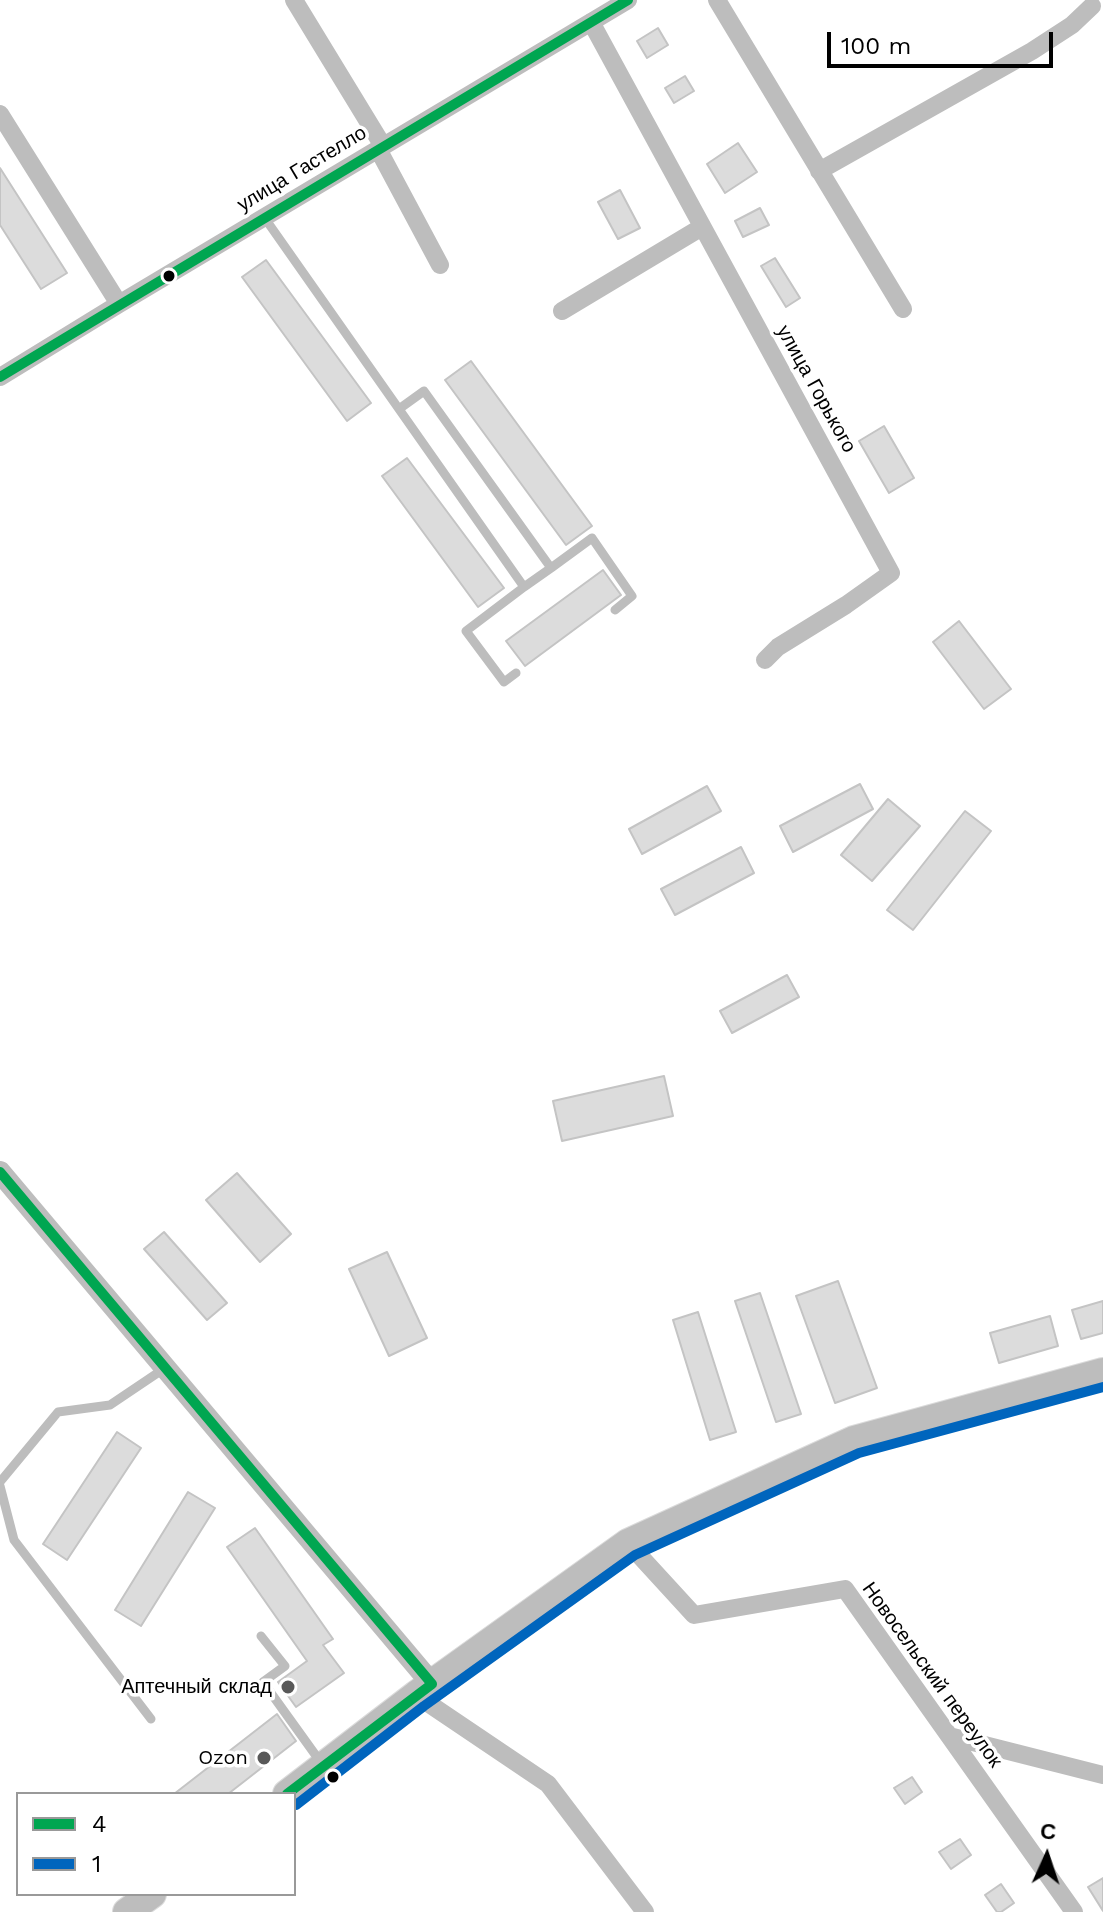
<!DOCTYPE html>
<html>
<head>
<meta charset="utf-8">
<style>
  body { margin:0 }
  #map { position:relative; width:1103px; height:1912px; overflow:hidden; background:#fff; font-family:"Work Sans",sans-serif }
  canvas { display:block }
  .legend { position:absolute; left:16px; top:1792px; width:280px; height:104px; box-sizing:border-box; background:#fff; border:2px solid #999; margin:0; padding:10px 14px; list-style:none; font-size:24px; color:#000 }
  .legend li { display:flex; align-items:center; gap:16px; height:40px }
  .legend b { width:40px; border:2px solid #999 }
  .north { position:absolute; left:1007px; top:1816px; width:80px; height:80px; -webkit-text-stroke:6px #fff; paint-order:stroke; rotate:3deg; font-size:22px; font-weight:700; line-height:32px; text-align:center; color:#000 }
  .north::after { content:''; display:block; margin:auto; width:28px; height:36px; background:#000; clip-path:polygon(50% 0,100% 100%,50% 72%,0 100%) }
  .scale { position:absolute; left:827px; top:32px; width:226px; height:36px; box-sizing:border-box; border:4px solid #000; border-top:0; padding-left:10px; font-size:24px; line-height:28px; white-space:nowrap; color:#000; -webkit-text-stroke:6px #fff; paint-order:stroke }
</style>
</head>
<body>
<div id="map">
<canvas width="1103" height="1912"></canvas>
<ul class="legend">
<li><b style="height:10px;background:#00a651"></b>4</li>
<li><b style="height:10px;background:#0065bd"></b>1</li>
</ul>
<div class="north">С</div>
<div class="scale">100 m</div>
</div>
<script>
const ctx = document.querySelector('canvas').getContext('2d');
ctx.lineJoin = 'round';
function fillPath(path, color) { ctx.fillStyle = color; ctx.fill(path, 'evenodd'); }
function trace(path, color, width, dash) { ctx.strokeStyle = color; ctx.lineWidth = width; ctx.lineCap = dash ? 'butt' : 'round'; ctx.setLineDash(dash || []); ctx.stroke(path); }
function label(font, color, halo, rows, align = 'center') {
  ctx.font = font + ' "Work Sans",sans-serif'; ctx.lineWidth = 7; ctx.setLineDash([]); ctx.textBaseline = 'middle'; ctx.strokeStyle = halo; ctx.fillStyle = color; for (const [text, x, y, turn = 0] of rows) {
    ctx.save(); ctx.translate(x, y); ctx.rotate((+turn || 0) * Math.PI / 180); ctx.textAlign = isNaN(turn) ? turn : align; if (halo) ctx.strokeText(text, 0, 0); ctx.fillText(text, 0, 0); ctx.restore();
  }
}
const building = new Path2D(`
  M658,28L668,45L647,58L637,41Z
  M685,76L694,91L674,103L665,88Z
  M738,143L757,172L725,193L707,164Z
  M0,168L67,273L41,289L0,225Z
  M620,190L640,228L618,239L598,202Z
  M760,208L769,225L743,237L735,221Z
  M775,258L800,298L786,307L761,266Z
  M266,260L371,403L347,421L242,277Z
  M471,361L592,526L566,545L445,380Z
  M884,426L914,478L889,493L859,441Z
  M407,458L504,588L478,607L382,476Z
  M603,570L621,595L525,666L506,641Z
  M959,621L1011,689L984,709L933,642Z
  M860,784L873,809L793,852L780,826Z
  M707,786L721,811L642,854L629,829Z
  M888,799L920,826L872,881L841,855Z
  M965,811L991,831L913,930L887,910Z
  M741,847L754,873L675,915L661,889Z
  M787,975L799,997L732,1033L720,1011Z
  M664,1076L673,1116L562,1141L553,1101Z
  M237,1173L291,1234L260,1262L206,1200Z
  M164,1232L227,1303L207,1320L144,1249Z
  M387,1252L427,1338L389,1356L349,1269Z
  M838,1281L877,1388L835,1403L796,1296Z
  M760,1293L801,1414L776,1422L735,1301Z
  M1103,1301V1333L1081,1339L1072,1310Z
  M698,1312L736,1432L710,1440L673,1320Z
  M1050,1316L1058,1346L999,1363L990,1333Z
  M117,1432L141,1448L67,1560L43,1544Z
  M188,1492L215,1508L141,1626L115,1610Z
  M255,1528L333,1639L323,1645L344,1673L296,1707L278,1682L307,1661L227,1547Z
  M277,1714L296,1741L228,1794H174Z
  M912,1777L922,1792L905,1804L894,1788Z
  M960,1839L971,1855L951,1869L939,1852Z
  M1103,1878V1911L1088,1887Z
  M1001,1884L1014,1903L1001,1912H997L985,1895Z`);
fillPath(building, '#dcdcdc');
trace(building, '#c4c4c4', 2);
const primary = new Path2D(`
  M287,1794L416,1695L628,1543L854,1440L1103,1372
  M127,1912L152,1894`);
trace(primary, '#dbdbdb', 30);
trace(new Path2D(`
  M264,217L524,587L551,568L424,391L399,409
  M551,568L592,538L632,596L615,610
  M516,673L504,682L466,631L524,587
  M0,1482L58,1412L110,1405L165,1368
  M0,1486L14,1540L151,1719
  M261,1636L285,1666L263,1682L322,1764`), '#bdbdbd', 9);
trace(new Path2D(`
  M294,0L383,146
  M717,0L903,309
  M591,22L891,573L846,605L778,647L765,660
  M0,114L119,304
  M378,149L440,265
  M819,171L1032,51L1072,25L1092,6
  M562,311L702,227
  M0,377L119,304L628,0
  M628,1543L694,1615L845,1589L1074,1912
  M416,1695L548,1784L645,1912
  M949,1736L1103,1775`), '#bdbdbd', 18);
trace(new Path2D(`
  M0,1172L432,1684`), '#bdbdbd', 22);
trace(primary, '#bdbdbd', 28);
trace(new Path2D(`
  M0,377L628,0
  M0,1172L432,1684
  M287,1794L432,1684`), '#00a651', 10);
trace(new Path2D(`
  M296,1805L424,1706L635,1555L859,1453L1103,1387`), '#0065bd', 10);
for (const [x, y, r, color] of [
  [169,276,7,"#000"],
  [288,1687,8,"#595959"],
  [264,1758,8,"#595959"],
  [333,1777,7,"#000"]
]) { const dot = new Path2D(); dot.arc(x, y, r, 0, 2 * Math.PI); ctx.fillStyle = color; ctx.fill(dot); trace(dot, '#fff', 3); }
label('20px', '#000', '#fff', [
  ["улица Гастелло",302,169,-31],
  ["улица Горького",816,389,61],
  ["Новосельский переулок",932,1675,54]
]);
label('20px', '#000', '#fff', [
  ["Аптечный склад",272,1687],
  ["Ozon",248,1758]
], 'right');
</script>
</body>
</html>
